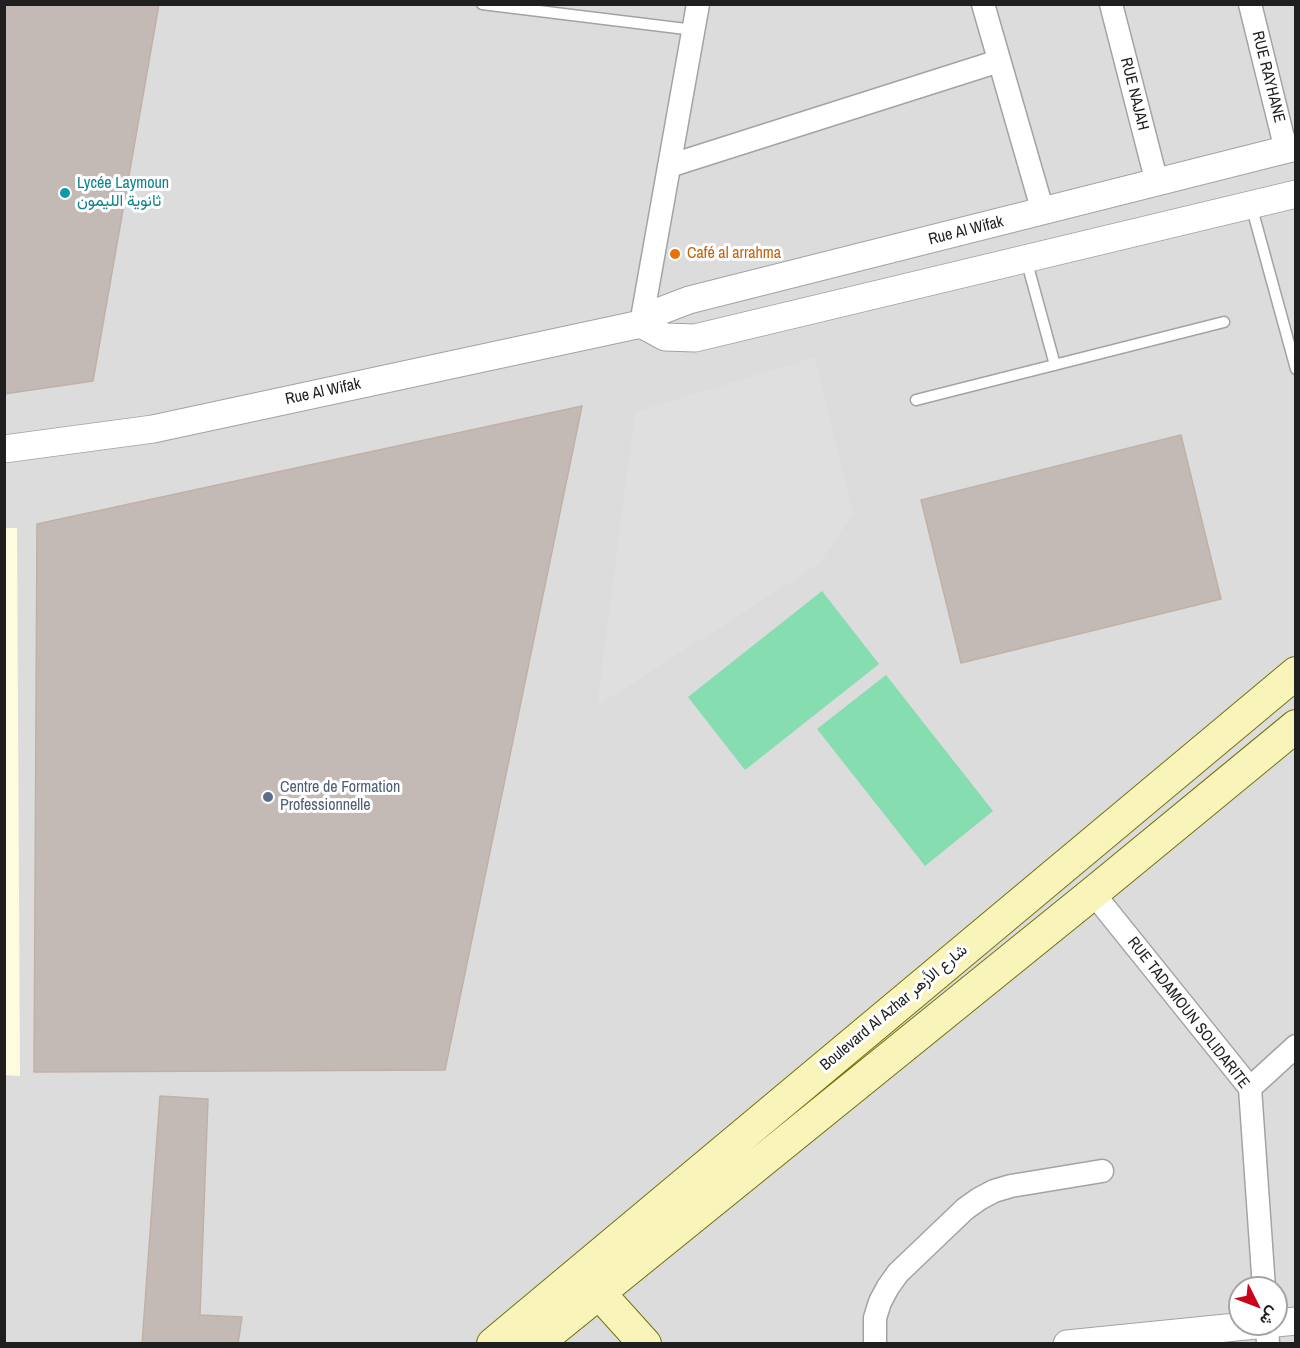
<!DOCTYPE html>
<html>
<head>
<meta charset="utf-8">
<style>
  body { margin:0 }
  #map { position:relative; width:1300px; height:1348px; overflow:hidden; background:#efebe5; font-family:"Archivo Narrow",Vazirmatn,sans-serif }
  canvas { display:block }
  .frame { position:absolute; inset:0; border:6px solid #1f1f1f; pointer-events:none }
  .north { position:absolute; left:1228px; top:1276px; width:60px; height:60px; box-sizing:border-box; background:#fff; border:2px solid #a5a5a5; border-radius:50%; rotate:132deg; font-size:16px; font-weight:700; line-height:24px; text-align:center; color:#1f1f1f }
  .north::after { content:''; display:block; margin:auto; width:21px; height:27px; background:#c9041c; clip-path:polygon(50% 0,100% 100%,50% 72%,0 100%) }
</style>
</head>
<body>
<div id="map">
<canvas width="1300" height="1348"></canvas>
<div class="frame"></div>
<div class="north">ش</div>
</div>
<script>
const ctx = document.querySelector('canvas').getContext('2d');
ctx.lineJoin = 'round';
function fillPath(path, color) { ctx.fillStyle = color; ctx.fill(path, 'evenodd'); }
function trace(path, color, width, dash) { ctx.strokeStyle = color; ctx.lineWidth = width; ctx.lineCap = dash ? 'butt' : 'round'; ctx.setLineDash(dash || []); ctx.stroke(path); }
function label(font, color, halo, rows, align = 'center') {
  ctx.font = font + ' "Archivo Narrow",Vazirmatn,sans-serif'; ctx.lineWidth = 6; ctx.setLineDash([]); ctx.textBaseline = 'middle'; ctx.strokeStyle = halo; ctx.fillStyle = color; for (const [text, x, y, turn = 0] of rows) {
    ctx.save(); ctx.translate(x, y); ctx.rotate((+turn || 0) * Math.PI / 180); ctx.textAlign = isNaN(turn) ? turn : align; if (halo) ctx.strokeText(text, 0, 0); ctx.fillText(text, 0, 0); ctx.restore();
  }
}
fillPath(new Path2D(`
  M5,5H1295V1343L5,1344ZM1240,1288H1276V1324H1240Z`), '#dddcdc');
fillPath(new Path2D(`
  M4,528H17L20,1076L4,1075Z`), '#fefbdf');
fillPath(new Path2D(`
  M822,591L879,664L745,770L688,697Z
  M886,675L993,811L925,866L817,729Z`), '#85ddb0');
fillPath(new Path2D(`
  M815,357L853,514L819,564L597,706L635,412Z`), '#dfdfdf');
const building = new Path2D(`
  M4,4H159L93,381L4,394Z
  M582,406L445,1070L34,1072L37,524Z
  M1181,435L1221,599L961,663L921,500Z
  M160,1096L208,1099L200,1315L242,1317L238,1344H142Z`);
fillPath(building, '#c4bab5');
trace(building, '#c1b0a8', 1.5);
const service = new Path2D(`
  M482,4L694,30
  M1251,205L1296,369
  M1026,259L1055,365
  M916,400L1224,322`);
const minor = new Path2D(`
  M983,4L1043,212
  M1111,4L1157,183
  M1250,4L1286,150
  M669,166L999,61
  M641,324L698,4
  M1093,893L1250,1088L1264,1288
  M1250,1088L1296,1046
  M1267,1324L1268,1344
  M875,1344V1318L880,1302L888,1287L898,1273L965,1209L979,1199L994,1191L1011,1186L1102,1171`);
const tertiary = new Path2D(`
  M641,324L665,337L695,338L1296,194
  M4,449L153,429L641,324L655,313L689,300L1296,147
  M1276,1323L1296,1321
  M1067,1344L1266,1324`);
const secondary = new Path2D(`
  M599,1293L645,1344
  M493,1344L1296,673
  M536,1344L1093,893L1296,726`);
trace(service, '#a3a3a3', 13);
trace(minor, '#a3a3a3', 25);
trace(tertiary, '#a3a3a3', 29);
trace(secondary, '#747307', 34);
trace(service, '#fff', 10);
trace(minor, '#fff', 22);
trace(tertiary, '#fff', 27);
trace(secondary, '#f8f4ba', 32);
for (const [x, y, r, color] of [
  [65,193,6,"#0f9aa8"],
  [675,254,6,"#e8710a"],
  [268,797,6,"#5c6f8a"]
]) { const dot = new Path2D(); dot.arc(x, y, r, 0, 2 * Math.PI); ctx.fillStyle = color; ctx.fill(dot); trace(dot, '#fff', 2); }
label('16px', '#1f1f1f', '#fff', [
  ["RUE RAYHANE",1268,77,76],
  ["RUE NAJAH",1134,94,76],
  ["Rue Al Wifak",966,231,-14],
  ["Rue Al Wifak",323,392,-12],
  ["Boulevard Al Azhar شارع الأزهر",894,1008,-40],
  ["RUE TADAMOUN SOLIDARITE",1188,1013,52]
]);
label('16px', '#0d838f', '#fff', [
  ["Lycée Laymoun",77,184],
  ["ثانوية الليمون",77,202]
], 'left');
label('16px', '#c56008', '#fff', [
  ["Café al arrahma",687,254]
], 'left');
label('16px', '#4e5e75', '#fff', [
  ["Centre de Formation",280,788],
  ["Professionnelle",280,806]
], 'left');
</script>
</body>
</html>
